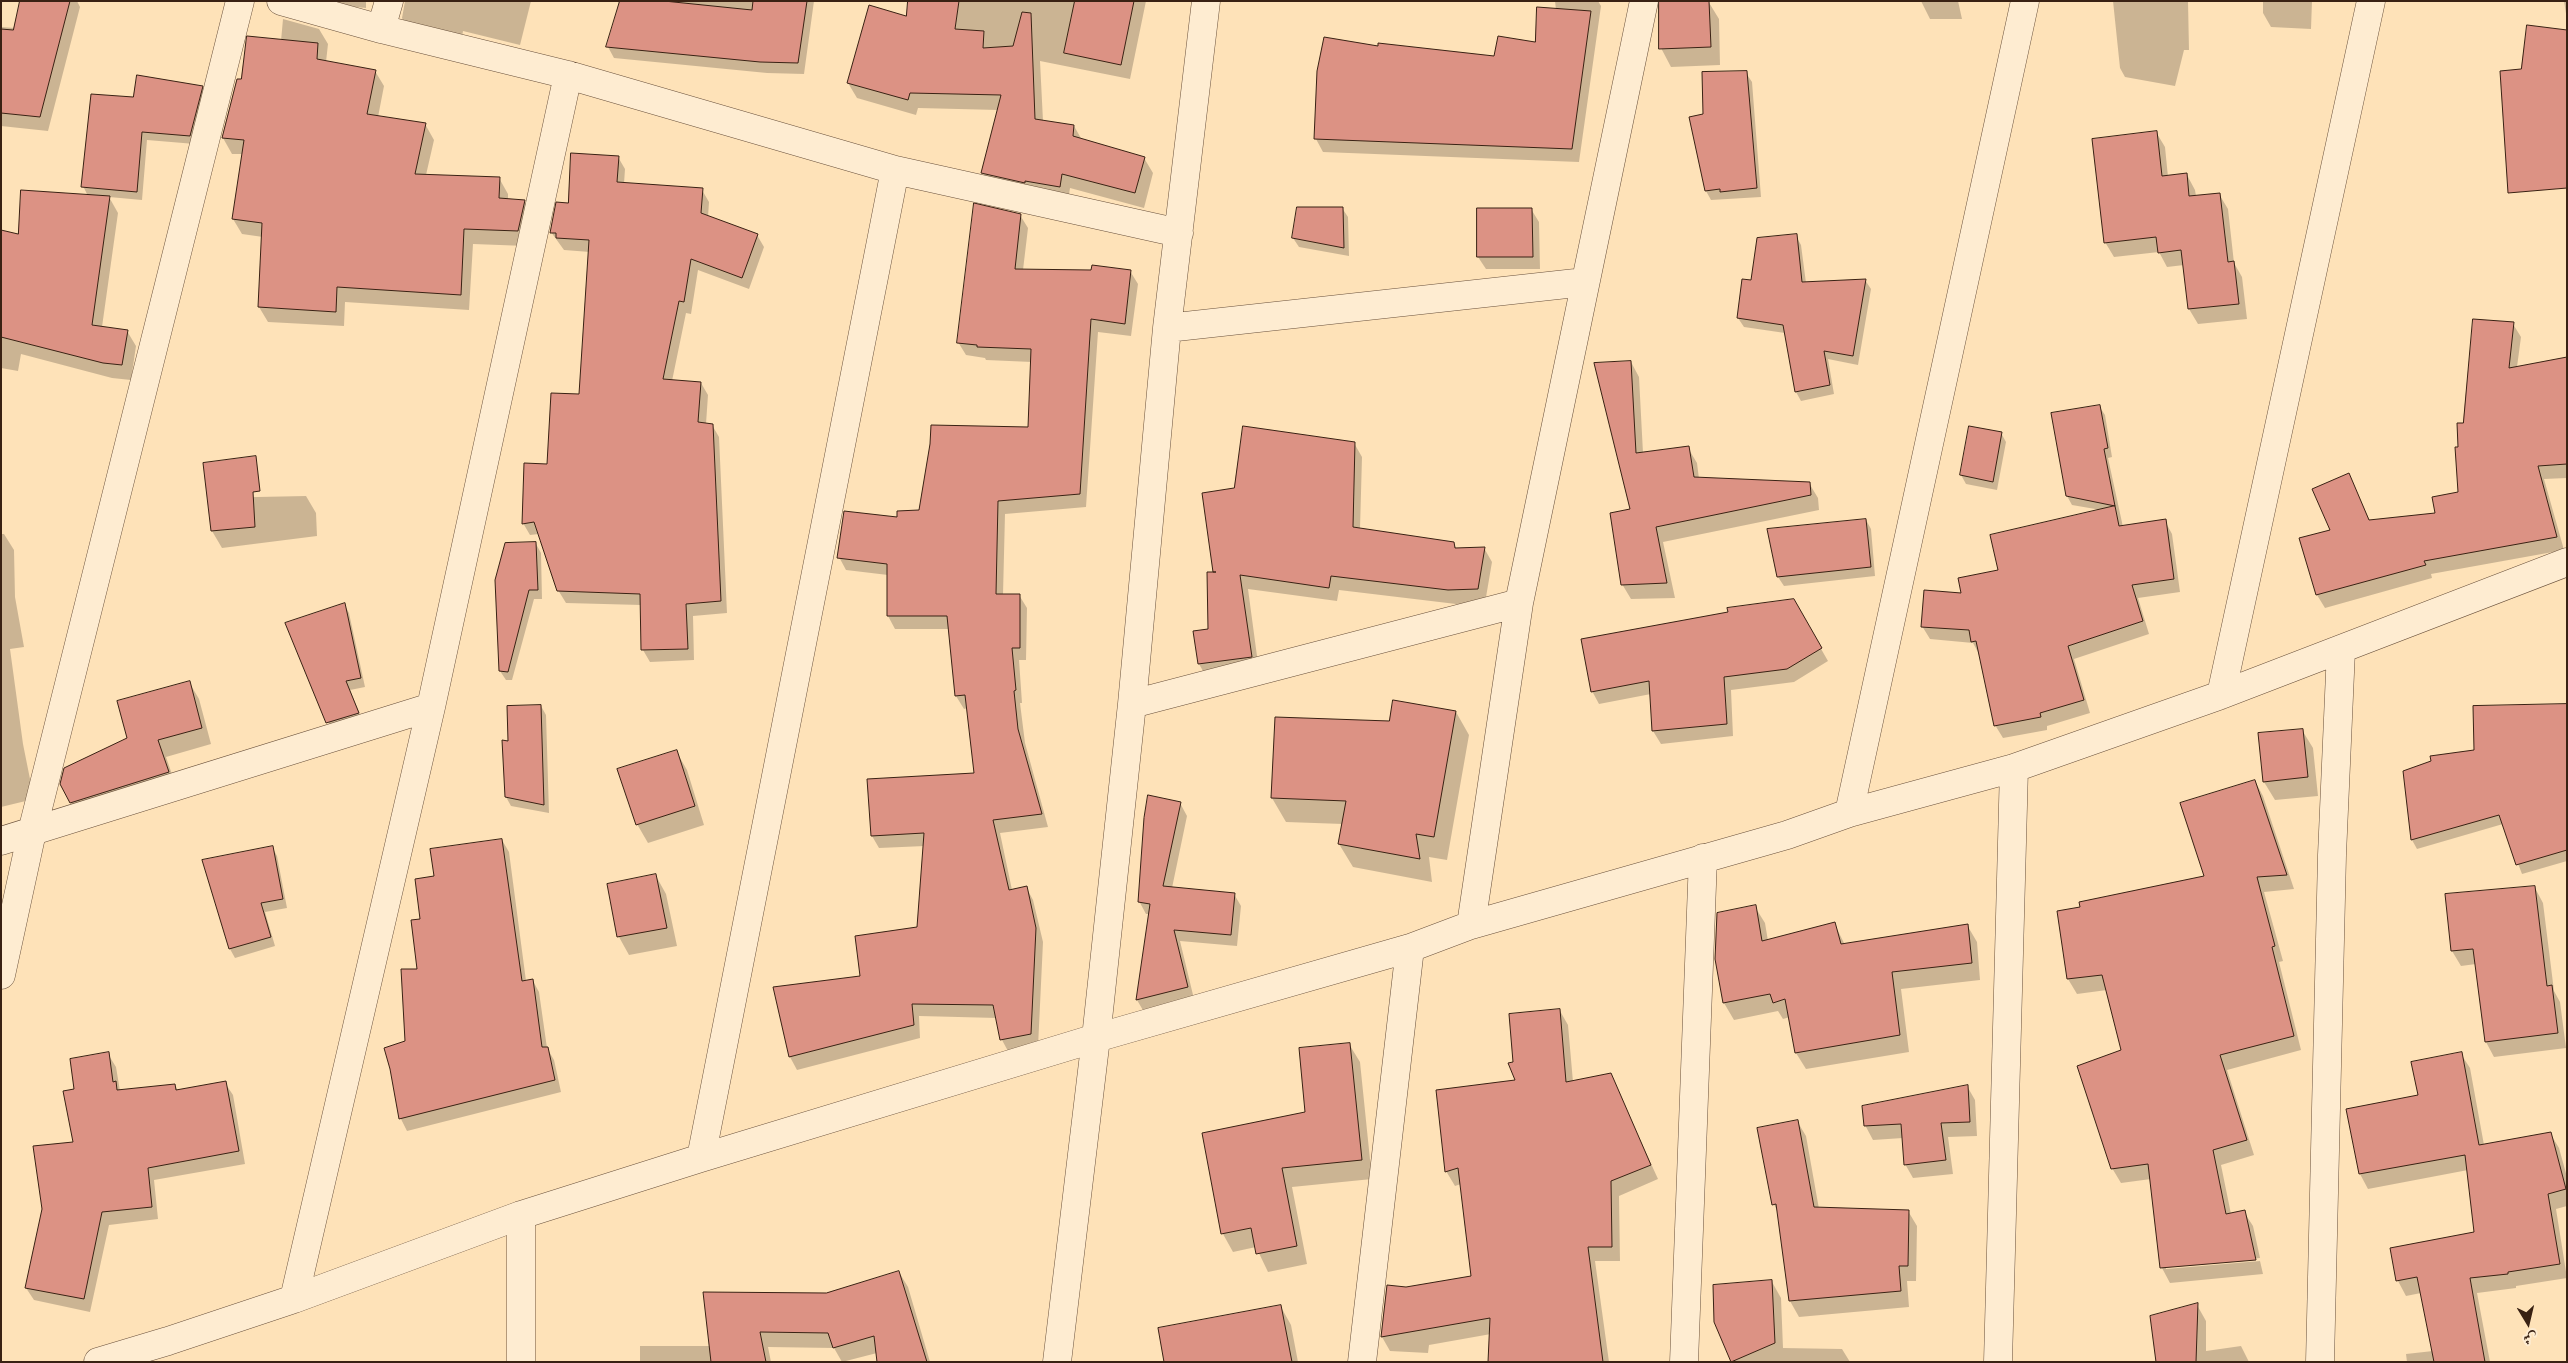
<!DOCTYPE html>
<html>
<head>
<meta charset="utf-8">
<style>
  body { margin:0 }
  #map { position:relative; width:2568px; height:1363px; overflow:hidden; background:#fee2b8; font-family:"IM FELL DW Pica",Amiri,serif }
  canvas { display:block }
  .frame { position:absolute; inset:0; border:2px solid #392113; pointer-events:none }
  .north { position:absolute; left:2503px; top:1298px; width:50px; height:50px; -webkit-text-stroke:4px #feecd1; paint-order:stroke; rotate:171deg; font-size:14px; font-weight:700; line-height:20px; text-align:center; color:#392113 }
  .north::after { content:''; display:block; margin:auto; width:18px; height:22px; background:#392113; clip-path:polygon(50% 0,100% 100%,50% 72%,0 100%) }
</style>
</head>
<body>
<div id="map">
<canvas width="2568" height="1363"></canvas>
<div class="frame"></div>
<div class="north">ش</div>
</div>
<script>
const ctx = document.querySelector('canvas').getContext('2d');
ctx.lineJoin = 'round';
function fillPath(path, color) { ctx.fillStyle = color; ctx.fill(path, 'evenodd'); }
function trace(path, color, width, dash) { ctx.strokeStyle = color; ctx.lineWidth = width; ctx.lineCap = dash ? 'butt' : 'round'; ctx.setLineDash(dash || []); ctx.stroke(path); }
fillPath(new Path2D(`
  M22,1H77L80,7L48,131L1,126V27L15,28Z
  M295,1H366V8Z
  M405,1H531L520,45L463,31L461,43L409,30L402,18Z
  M619,1H814L804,74L767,73L614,58L608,47Z
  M909,1H1146L1130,79L1040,61L1043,121L1074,126L1082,140L1144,158L1153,173L1144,208L1070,188L1068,201L991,188L983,173L998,110L918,108L916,115L857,98L848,83L907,17Z
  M1555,1H1598L1601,6L1579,162L1323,152L1316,139L1380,48L1495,57L1537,44L1556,10Z
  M1708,1L1719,19L1720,65L1671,67L1661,48Z
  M1921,1H1958L1962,19H1930Z
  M2113,1H2188L2189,50H2184L2175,86L2125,77L2120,68Z
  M2263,1H2312L2311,29L2271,27L2263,13Z
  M2564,1H2567V20Z
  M283,19L319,29L328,44L326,62L375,71L384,86L378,117L425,124L434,140L426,175L499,178L508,194V200L524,201L533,216L526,246L473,244L469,310L345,302L344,326L268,322L259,307L263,237L242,234L233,219L243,154H232L223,138L238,80L242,81L281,41Z
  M1746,73L1752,82L1761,197L1711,200L1706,191L1705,115Z
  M202,87L207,96L195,144L147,140L142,200L109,197L118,213L102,327L127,331L136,346L131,380L112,378L21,354L18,371L1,368V232L20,236L88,196L83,186L134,98Z
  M2156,132L2165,147L2168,177L2187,175L2195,190L2196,196L2219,194L2228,209L2234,263L2242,277L2247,319L2198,324L2189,309L2184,265L2167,267L2159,252L2114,257L2105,242Z
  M618,157L625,169L624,184L702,190L709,202L708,217L757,235L764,247L749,289L698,270L691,314L686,313L672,381L701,383L708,395L706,424L712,425L719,437L727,613L693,616L694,660L650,662L643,650L641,605L566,603L558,590L539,534L530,535L523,523L581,395L590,252L564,250L551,232L569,205Z
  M1342,208L1348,217L1349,256L1299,247L1293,238Z
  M1531,209L1539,222L1540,269H1486L1478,257Z
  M1020,215L1028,228L1023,270L1130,271L1138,284L1131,336L1098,332L1086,507L1005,514L1003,595H1019L1027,608L1026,660H1019L1022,703H1020L1025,743L1048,827L1000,833L1012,890L1026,887L1033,900L1043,942L1038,1047L1009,1053L1002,1040L997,1018L919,1016L920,1038L797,1070L790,1057L775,988L861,977L918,929L925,846L879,848L872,836L975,774L968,708L964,709L956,696L950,629H895L888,616V575L846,570L839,557L899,519L920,511L1029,429L1032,362L986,360L985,358L966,355L958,342Z
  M1796,236L1801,245L1806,283L1865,280L1871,289L1858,365L1828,359L1834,394L1801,401L1796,392L1785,333L1744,327L1738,318L1752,282Z
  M2513,324L2521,337L2517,367L2567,358V478L2544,479L2564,550L2431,574L2432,578L2325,608L2317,595L2331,530L2348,474L2370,521L2436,514L2460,493V448L2464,424Z
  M1631,362L1639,377L1643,453L1688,448L1697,463L1699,479L1809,483L1818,498L1819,510L1663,542L1675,598L1631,599L1622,584L1631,510Z
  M2099,406L2105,415L2112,457L2108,458L2123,527L2165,521L2172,534L2180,592L2138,598L2149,634L2074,659L2090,713L2047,726V730L2003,738L1995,725L1979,654L1973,643L1930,639L1922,626L1963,594L2101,510L2072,505L2067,496Z
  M2001,433L2006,442L1997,490L1966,484L1961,475Z
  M1354,443L1362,457L1360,529L1453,543L1457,549L1484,548L1492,562L1485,603L1456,604L1339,590L1337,601L1248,589L1259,671L1207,678L1199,664L1195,632L1209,630L1215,573L1235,489Z
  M306,496L316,513L317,536L222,548L212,531L208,498Z
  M1866,520L1871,529L1875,576L1784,586L1778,577Z
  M1,534H4L14,550L15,597L24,647L10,649L23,744L34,799L1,807Z
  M536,544L541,553L542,599H534L512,680H506L500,671Z
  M1793,600L1828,661L1794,682L1731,690L1733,736L1661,744L1653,731L1651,694L1599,704L1592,691Z
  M344,604L349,613L365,687L350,690L363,722L333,732L287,624Z
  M189,682L199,699L211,744L166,757L177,789L80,819L71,803L128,739Z
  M541,706L546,715L549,813L511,806L506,797L510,742Z
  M1456,712L1469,735L1447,860L1429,857L1432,882L1353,867L1339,844L1343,824L1286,822L1272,798L1390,722Z
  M2302,730L2313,748L2318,796L2275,800L2264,782Z
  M676,751L687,770L704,825L648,843L637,824Z
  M2432,762L2567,793V861L2522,874L2503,824L2417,849L2412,840L2404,772Z
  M2255,781L2263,796L2294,889L2264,892L2283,961L2279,962L2301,1050L2227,1070L2254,1155L2221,1165L2231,1214L2244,1212L2253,1226L2260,1258L2166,1267V1269L2260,1261L2263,1274L2170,1283L2162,1268L2151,1179L2121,1183L2112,1168L2122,1051L2107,990L2077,994L2068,979L2081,908L2206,877Z
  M1180,803L1187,816L1172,888L1234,894L1241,906L1237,946L1180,941L1194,999L1144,1012L1137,1000L1150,914H1146L1139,901Z
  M502,840L509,852L526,981H533L539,992L547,1048L554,1060L561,1092L407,1131L401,1119L392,1069L406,1042L419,970L421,920L435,877Z
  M272,847L277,856L287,908L265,912L275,946L235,958L230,949L203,861Z
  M656,876L666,894L677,946L629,955L619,937L608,885Z
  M2535,888L2543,903L2554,991L2560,1002L2566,1048L2494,1057L2486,1042L2476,964L2461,966L2452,951Z
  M1755,907L1765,923L1768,941L1834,923L1845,945L1967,925L1977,942L1980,980L1901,989L1909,1052L1806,1069L1796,1053L1790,1017L1783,1019L1778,1011L1734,1020L1724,1003L1716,959Z
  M1560,1011L1568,1025L1573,1082L1610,1074L1658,1179L1619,1196L1620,1261H1595L1609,1362H1489L1491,1334L1429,1345L1428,1353L1390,1351L1382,1337L1406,1288L1473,1277L1461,1184L1455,1186L1446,1171L1516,1081L1514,1062Z
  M1349,1044L1360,1062L1372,1179L1292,1187L1307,1264L1268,1272L1256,1247L1233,1252L1223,1234L1203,1134L1306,1113Z
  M108,1054L116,1067L120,1091L175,1085L178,1091L225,1083L233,1095L245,1164L154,1180L158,1219L109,1225L90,1312L34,1300L26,1288L74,1143L76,1090Z
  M2461,1054L2470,1068L2484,1145L2550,1133L2559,1148L2567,1177V1206L2556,1209L2567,1278L2516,1286V1288L2477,1293L2490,1362H2407L2406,1354L2433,1351L2421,1293L2406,1296L2398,1281L2391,1249L2476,1233L2468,1170L2368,1189L2360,1174L2348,1110L2419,1096Z
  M1967,1086L1975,1100L1977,1136L1948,1137L1953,1174L1913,1178L1905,1164L1903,1138L1873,1140L1865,1125Z
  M1797,1121L1806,1136L1819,1209L1908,1211L1917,1226L1916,1281H1907L1909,1307L1799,1317L1790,1301L1778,1213L1774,1204Z
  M899,1272L908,1287L930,1362H878L877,1353L842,1362L834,1348L768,1347L771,1362H640V1346H710L826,1294Z
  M1772,1282L1781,1298L1783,1348L1842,1349L1850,1362H1733L1715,1322Z
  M2197,1305L2206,1321V1351L2241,1346L2249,1362H2157Z
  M1281,1307L1291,1325L1298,1362H1166Z`), '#0003');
const building = new Path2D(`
  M20,1H70L40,117L1,113V29L13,30Z
  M620,1H664L752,10L753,1H807L798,63L760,62L606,47Z
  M908,1H959L955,29L984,31L983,48L1013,46L1022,12L1031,13L1035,119L1074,125L1073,136L1145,157L1135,193L1062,174L1060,187L1025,181V183L981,173L1001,95L910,93L908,100L847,83L869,5L906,16Z
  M1075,1H1134L1121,65L1064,53Z
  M1659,1H1709L1711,47L1659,49Z
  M1537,7L1591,11L1572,149L1314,139L1317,71L1324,37L1378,46V43L1494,56L1498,36L1535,42Z
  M2527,25L2567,30V188L2508,193L2500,71L2521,69Z
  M247,36L318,43L317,59L376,70L367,114L426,123L415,174L500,177L499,198L525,200L518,231L464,229L461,295L337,287L336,312L258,307L262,223L232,219L244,140L222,138L237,79H241Z
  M1747,71L1757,188L1720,192V189L1705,191L1689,117L1703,114L1702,72Z
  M137,75L203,86L190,136L142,132L137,192L81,187L91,94L133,97Z
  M2157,131L2162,176L2187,173L2189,196L2220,193L2228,262L2234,261L2239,304L2188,309L2181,250L2158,253L2156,237L2104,243L2092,139Z
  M571,153L619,156L617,182L703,188L701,213L758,234L742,278L691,259L684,302L679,301L663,379L701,382L698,422L713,424L721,601L686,604L688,649L641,650L640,594L557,591L534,522L522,524L524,463L547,464L551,393L579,394L589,240L556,238V233H550L556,202L568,203Z
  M21,190L110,196L92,325L128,330L122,365L103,363L1,337V230L18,234Z
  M974,203L1021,214L1015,269L1091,270L1092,265L1131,270L1125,324L1091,319L1080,494L998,501L996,594H1020V648H1012L1016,690L1014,691L1018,729L1042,814L993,820L1009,890L1027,886L1036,928L1031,1034L1000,1040L993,1005L912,1004L914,1025L789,1057L773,987L860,976L855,936L917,927L924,833L871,836L867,779L974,773L965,695L955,696L947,616H887V564L837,558L844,511L897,517V511L919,510L930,444L931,425L1028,427L1031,349L977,347V345L957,343Z
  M1297,207H1343L1344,248L1292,238Z
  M1477,208H1532L1533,257H1477Z
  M1797,234L1802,282L1866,279L1853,356L1824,351L1830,385L1795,392L1783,325L1737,318L1742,279L1751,280L1757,238Z
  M2473,319L2514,322L2509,368L2567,357V464L2538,466L2557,537L2424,561L2426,565L2316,595L2299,538L2330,530L2312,489L2349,473L2369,520L2435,513L2432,497L2458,492L2455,447H2458L2457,423H2463Z
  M1631,361L1636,453L1689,446L1694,477L1810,482L1811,495L1656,527L1667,583L1621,585L1610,513L1630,509L1594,363Z
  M2100,405L2108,448L2104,449L2115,506L2066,496L2051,413Z
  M1243,426L1355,442L1353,527L1454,542L1455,548L1485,547L1478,589L1448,590L1331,576L1329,588L1240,575L1252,657L1198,664L1193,631L1208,629L1207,572H1216H1213L1202,493L1234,488Z
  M1969,426L2002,432L1993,482L1960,475Z
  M256,456L260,491L253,492L255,527L211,531L203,463Z
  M2115,506L2119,526L2166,519L2174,579L2132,585L2143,621L2068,646L2084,700L2040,713L2041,717L1994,726L1976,641L1971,642L1969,630L1921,627L1924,590L1961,593L1958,578L1998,570L1990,535Z
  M1866,519L1871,567L1777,577L1767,529Z
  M536,542L538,590H529L508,672L499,671L495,580L505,543Z
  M1794,599L1822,648L1787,669L1724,677L1727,724L1652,731L1649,681L1591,692L1581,639L1728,612L1727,608Z
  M345,603L361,678L346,681L359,713L326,723L285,623Z
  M190,681L202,728L158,740L169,772L70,803L60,784L64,768L127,738L117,701Z
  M1393,700L1456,711L1434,837L1416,834L1420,859L1338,844L1346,801L1271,798L1275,717L1389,721Z
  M2567,704V850L2516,865L2499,815L2411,840L2403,771L2431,761L2430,756L2474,750L2473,706Z
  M541,705L544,805L505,797L502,740L508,741L507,706Z
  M2303,729L2308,777L2263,782L2258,733Z
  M677,750L695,806L636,825L617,769Z
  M2255,780L2287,875L2257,877L2275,946L2272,947L2294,1036L2220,1055L2247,1140L2213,1150L2226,1214L2245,1210L2256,1260L2160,1268L2148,1164L2111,1169L2077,1066L2121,1050L2102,975L2067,979L2057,911L2080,907L2079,902L2204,876L2180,803Z
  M1148,795L1181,802L1163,886L1235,893L1231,935L1174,930L1188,987L1136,1000L1150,904L1138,902L1144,818Z
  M502,839L522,981L533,979L542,1047H548L555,1080L399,1119L390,1069L384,1048L405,1041L401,969H417L411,920L420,919L415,879L434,876L430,849Z
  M273,846L283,899L261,903L271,937L229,949L202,860Z
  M656,874L667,928L617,937L607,884Z
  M2535,886L2547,986L2552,985L2558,1033L2485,1042L2473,949L2451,951L2445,894Z
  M1756,905L1762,941L1835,922L1841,944L1968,924L1972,963L1892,972L1900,1035L1795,1053L1785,999L1773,1003L1770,994L1723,1003L1715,959L1717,913Z
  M1560,1009L1566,1082L1611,1073L1651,1165L1611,1181L1612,1247H1588L1603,1362H1488L1490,1318L1381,1337L1387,1285L1406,1287L1471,1276L1458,1168L1445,1172L1436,1090L1515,1080L1508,1063L1513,1062L1509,1014Z
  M1350,1043L1362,1160L1282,1168L1297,1246L1256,1254L1251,1228L1221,1234L1202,1133L1305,1112L1299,1048Z
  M109,1052L113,1082L116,1081L117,1090L175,1084L176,1090L226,1081L239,1151L148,1168L152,1207L102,1212L84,1299L25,1288L42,1209L33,1146L73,1142L63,1091L74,1089L70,1059Z
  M2462,1052L2479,1145L2551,1132L2566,1189L2548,1194L2560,1264L2508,1272V1274L2470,1278L2485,1362H2434L2417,1277L2396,1281L2390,1248L2474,1232L2465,1155L2359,1174L2346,1109L2418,1095L2411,1062Z
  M1968,1085L1970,1122L1941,1123L1946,1160L1904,1165L1901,1124L1864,1126L1862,1106Z
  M1798,1120L1814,1207L1909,1210L1908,1266H1899L1901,1291L1789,1301L1776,1204L1772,1205L1757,1128Z
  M899,1271L927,1362H877L874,1336L833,1348L828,1333L760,1332L766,1362H711L703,1292L826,1293Z
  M1772,1280L1775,1343L1731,1362L1714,1322L1713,1285Z
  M2198,1303L2196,1362H2156L2150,1316Z
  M1281,1305L1292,1362H1164L1158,1328Z`);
fillPath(building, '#dc9284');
trace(building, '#392113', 1);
const minor = new Path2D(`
  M281,1L381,29L568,75L895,170L1179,233
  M381,29L389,1
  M1167,328L1585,282
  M2221,695L2371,1
  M1132,704L1519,603
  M1849,813L2025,1
  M1,841L431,707
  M1471,925L1519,603L1644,1
  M1,975L32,832L240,1
  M701,1158L895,170
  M521,1215V1362
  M294,1299L431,707L568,75
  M98,1362L168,1341L294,1299L521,1215L701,1158L1096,1038L1410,948L1471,925L1787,835L1849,813L2014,768L2221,695L2567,562
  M1057,1362L1096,1038L1132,704L1167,328L1206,1
  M1362,1362L1410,948
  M1684,1362L1703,858
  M1998,1362L2014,768
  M2320,1362L2332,855L2341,650`);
trace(minor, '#6a513c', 29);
trace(minor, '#feecd1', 28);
</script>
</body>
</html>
